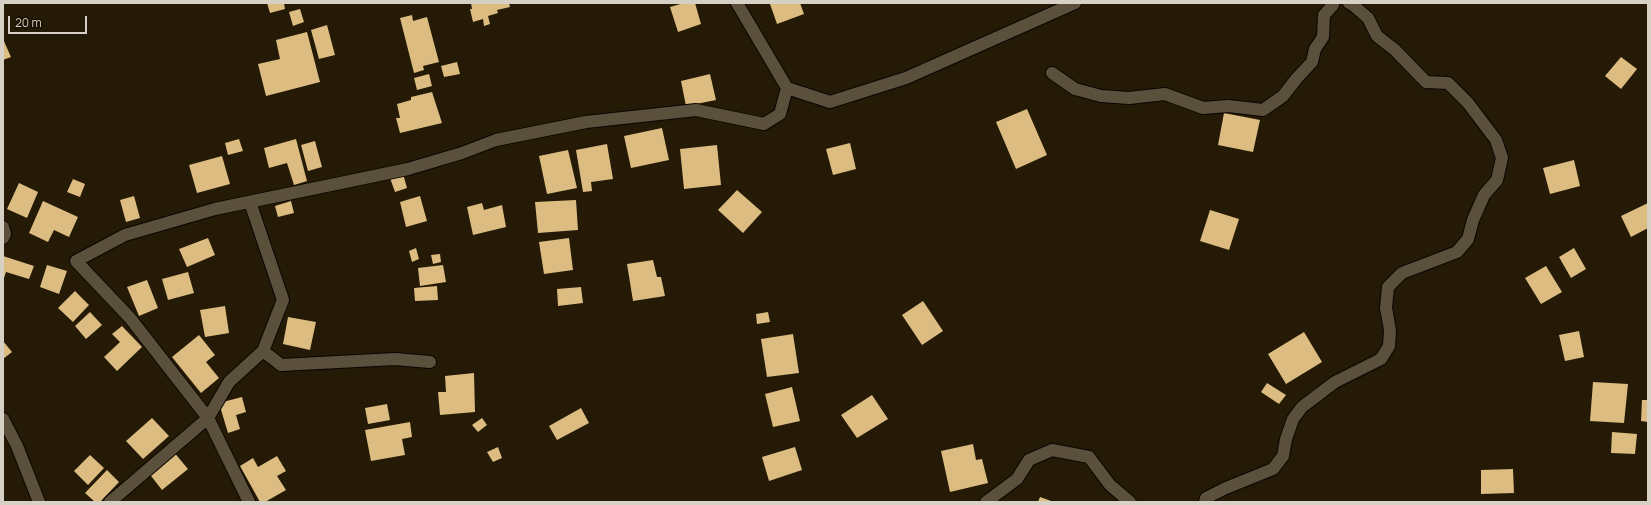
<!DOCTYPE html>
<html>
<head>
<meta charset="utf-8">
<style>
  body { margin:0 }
  #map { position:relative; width:1651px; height:505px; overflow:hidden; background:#241a06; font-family:Manrope,sans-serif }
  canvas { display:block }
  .frame { position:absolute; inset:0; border:4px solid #d7d1c5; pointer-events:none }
  .scale { position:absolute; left:8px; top:16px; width:79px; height:18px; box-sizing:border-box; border:2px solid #d7d1c5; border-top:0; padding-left:5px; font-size:12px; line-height:14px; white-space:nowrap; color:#d7d1c5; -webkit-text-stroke:3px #1a1001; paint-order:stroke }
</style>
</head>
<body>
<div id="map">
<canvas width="1651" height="505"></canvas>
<div class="frame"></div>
<div class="scale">20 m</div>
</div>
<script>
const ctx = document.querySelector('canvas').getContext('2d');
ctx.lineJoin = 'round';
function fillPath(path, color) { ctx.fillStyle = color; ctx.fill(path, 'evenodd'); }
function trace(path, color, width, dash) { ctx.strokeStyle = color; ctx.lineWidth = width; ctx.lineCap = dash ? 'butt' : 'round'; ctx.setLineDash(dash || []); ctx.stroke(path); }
fillPath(new Path2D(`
  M267,3H284L285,9L270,13Z
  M471,3H509L510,7L497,10L498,13L488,16L490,24L484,26L483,19L473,22L470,9H472Z
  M684,3H695L701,24L678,32L670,7Z
  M773,3H800L804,14L777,24L770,4Z
  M300,9L304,22L293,26L289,12Z
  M412,15L413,21L427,17L439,62L423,66L424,70L414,73L400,18Z
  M327,25L335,55L319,59L311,30Z
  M307,32L320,82L266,96L258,64L280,59L276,40Z
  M3,39L11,57L3,60Z
  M1621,57L1637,69L1621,89L1605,76Z
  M457,62L460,74L444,77L441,66Z
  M429,74L432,86L417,90L414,78Z
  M710,74L716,100L686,106L681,81Z
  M432,92L442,123L400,133L396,118H400L397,104L411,100V97Z
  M1027,109L1047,155L1016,169L996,122Z
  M1224,113L1260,120L1253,152L1218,145Z
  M662,128L669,160L631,168L624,136Z
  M239,139L243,151L228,155L225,143Z
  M296,139L307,181L294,185L287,163L269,168L264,148Z
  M315,141L322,167L308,171L301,145Z
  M850,143L856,169L833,175L826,149Z
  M607,144L613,179L591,182L592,191L583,192L576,150Z
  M717,145L721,185L684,189L680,149Z
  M568,150L577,188L547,194L539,156Z
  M222,156L230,184L197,193L189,165Z
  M1574,160L1580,186L1550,194L1543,168Z
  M403,174L407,188L395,192L390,178Z
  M73,179L85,184L80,197L67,192Z
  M19,183L38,192L27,218L7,209Z
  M737,190L762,212L743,233L718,210Z
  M134,196L140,218L126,222L120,200Z
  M420,196L427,221L406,227L400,202Z
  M576,200L578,230L538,233L535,202Z
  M43,201L78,217L69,237L54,230L48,242L29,233Z
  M291,201L294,213L278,217L275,206Z
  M482,203L484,210L502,205L506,227L473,235L467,207Z
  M1648,203V228L1631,237L1621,216Z
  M1210,210L1239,219L1229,250L1200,241Z
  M208,238L215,255L187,267L179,249Z
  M569,238L573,270L544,274L539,242Z
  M416,248L419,259L412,262L409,251Z
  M1574,248L1586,269L1571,278L1559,257Z
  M440,254L441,262L433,264L431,255Z
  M3,256L34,266L29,279L6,272L3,281Z
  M653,260L657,277H661L665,296L633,301L627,264Z
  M47,265L67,271L59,294L40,287Z
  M443,265L446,282L420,286L418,268Z
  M1546,266L1562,292L1541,304L1525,278Z
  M188,272L194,293L168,300L162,279Z
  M147,280L158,308L139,316L127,287Z
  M437,286L438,300L415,301L414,288Z
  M581,287L583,303L558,306L557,289Z
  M75,291L89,305L73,322L58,308Z
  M923,301L943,331L922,345L902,315Z
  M225,306L229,333L205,337L200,310Z
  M90,312L102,325L86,339L75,326Z
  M768,312L770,322L757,324L756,314Z
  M288,317L316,322L310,350L283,344Z
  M122,326L142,347L117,371L104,357L120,342L112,334Z
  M1579,331L1584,357L1565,361L1559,335Z
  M1304,332L1322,362L1286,384L1268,354Z
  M793,334L799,373L767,377L761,339Z
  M199,335L215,355L206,362L219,378L201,393L172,357Z
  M3,341L12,352L3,359Z
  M474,373L475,412L440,415L438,392H446L445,376Z
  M1593,382L1628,384L1624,423L1590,421Z
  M1267,383L1286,395L1279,404L1261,392Z
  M792,387L800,421L773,427L765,394Z
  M872,395L888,419L857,438L841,415Z
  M242,397L246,412L236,415L240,429L228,433L219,403Z
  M1642,400H1648V422L1641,421Z
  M387,404L390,420L368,424L365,408Z
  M581,408L589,423L557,440L549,426Z
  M152,418L169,436L143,459L126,441Z
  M482,418L487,425L478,432L472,425Z
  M410,422L412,437L402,439L405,455L371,461L365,430Z
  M1612,432L1637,434L1635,454L1611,453Z
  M973,444L976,460L982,459L988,483L950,492L941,451Z
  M498,447L502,458L493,462L487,452Z
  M795,447L802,470L769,481L762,457Z
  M173,451L188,469L162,490L148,472Z
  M90,455L104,468L88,485L74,471Z
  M277,456L286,471L277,476L286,490L265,502H260L240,466L253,458L258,467Z
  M1513,469L1514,493L1481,494V470Z
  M107,470L119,482L100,502H95L85,493Z
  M1040,497L1054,502H1038Z`), '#dcbc80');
const minor = new Path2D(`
  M737,3L787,88L830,102L906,78L1075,3
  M1052,73L1075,89L1101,96L1129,98L1165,94L1203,108L1228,106L1263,110L1283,96L1297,78L1312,62L1315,49L1323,37L1324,15L1333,5
  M3,227L5,234L3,238
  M263,351L281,365L395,359L430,362
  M3,419L17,446L39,502
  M110,502L208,418L229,382L263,351L283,300L250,202
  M249,502L208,418L130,318L76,261L125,235L215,209L408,169L462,153L496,140L586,122L696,110L764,124L780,114L787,88
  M986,502L1017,479L1029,460L1052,450L1089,457L1110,485L1130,502
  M1205,502L1206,498L1226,488L1273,469L1283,456L1286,439L1293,419L1302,407L1335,382L1381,359L1389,346L1390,330L1386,308L1388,287L1402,273L1457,252L1468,239L1473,220L1484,195L1497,180L1502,158L1496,140L1468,103L1448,83L1426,82L1395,50L1377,36L1368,18L1353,5L1349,3`);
trace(minor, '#0d0500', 14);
trace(minor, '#5b503b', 12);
</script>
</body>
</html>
